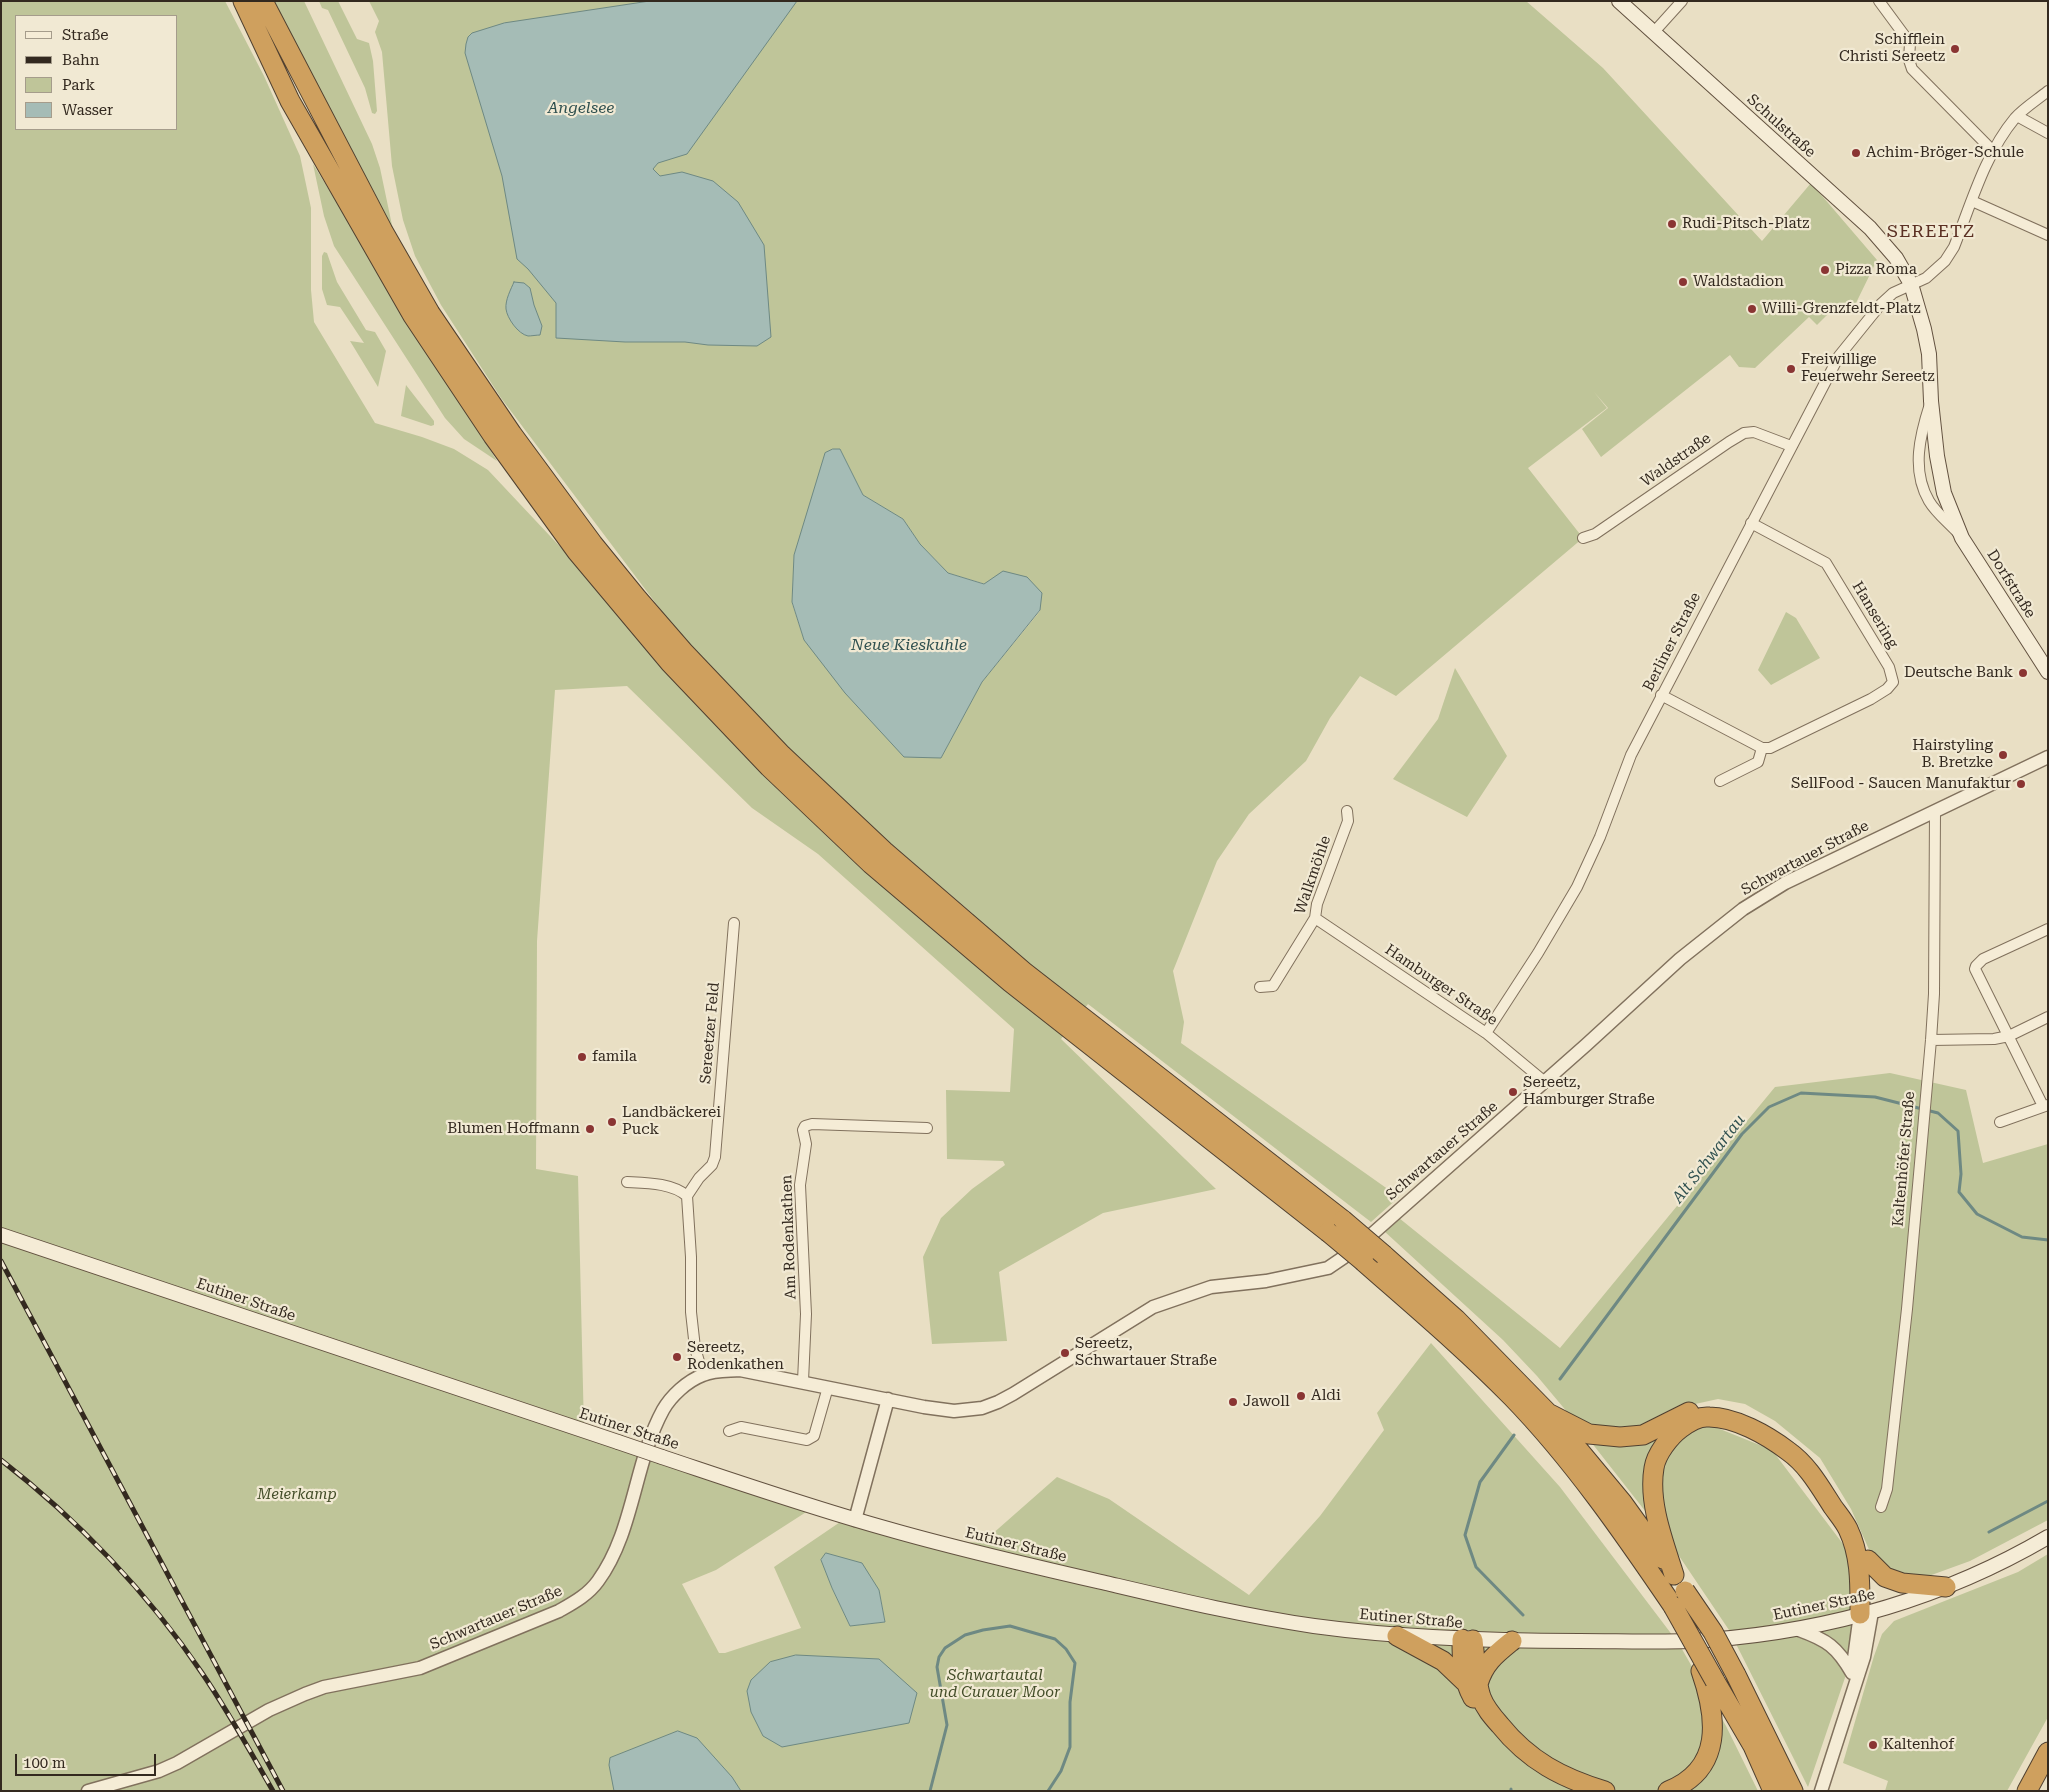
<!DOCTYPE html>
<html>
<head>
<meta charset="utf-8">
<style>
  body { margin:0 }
  #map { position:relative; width:2049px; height:1792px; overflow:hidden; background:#e9dfc4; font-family:"Roboto Serif",serif }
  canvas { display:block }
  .frame { position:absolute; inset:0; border:2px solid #33291f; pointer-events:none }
  .legend { position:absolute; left:15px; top:15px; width:162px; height:115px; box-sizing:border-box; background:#f1e9d3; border:1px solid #a59c8b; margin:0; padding:6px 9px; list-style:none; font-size:15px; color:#33291f }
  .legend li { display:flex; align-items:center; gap:10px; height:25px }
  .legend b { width:25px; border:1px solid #a59c8b }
  .scale { position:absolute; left:15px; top:1754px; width:141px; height:22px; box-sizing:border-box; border:2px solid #33291f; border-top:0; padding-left:6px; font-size:15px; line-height:18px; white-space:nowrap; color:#33291f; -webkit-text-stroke:4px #f1e9d3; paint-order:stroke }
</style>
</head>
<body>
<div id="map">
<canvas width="2049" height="1792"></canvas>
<div class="frame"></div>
<ul class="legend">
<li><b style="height:6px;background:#f5ecd6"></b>Straße</li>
<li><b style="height:6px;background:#33291f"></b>Bahn</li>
<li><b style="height:14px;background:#bfc599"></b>Park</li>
<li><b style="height:14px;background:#a5bcb6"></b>Wasser</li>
</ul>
<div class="scale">100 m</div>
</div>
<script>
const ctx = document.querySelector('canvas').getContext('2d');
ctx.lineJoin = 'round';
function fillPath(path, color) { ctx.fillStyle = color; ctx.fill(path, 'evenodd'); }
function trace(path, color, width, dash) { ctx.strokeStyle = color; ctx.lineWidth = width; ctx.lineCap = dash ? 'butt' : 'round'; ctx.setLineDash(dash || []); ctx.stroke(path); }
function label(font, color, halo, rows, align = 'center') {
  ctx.font = font + ' "Roboto Serif",serif'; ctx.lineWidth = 4.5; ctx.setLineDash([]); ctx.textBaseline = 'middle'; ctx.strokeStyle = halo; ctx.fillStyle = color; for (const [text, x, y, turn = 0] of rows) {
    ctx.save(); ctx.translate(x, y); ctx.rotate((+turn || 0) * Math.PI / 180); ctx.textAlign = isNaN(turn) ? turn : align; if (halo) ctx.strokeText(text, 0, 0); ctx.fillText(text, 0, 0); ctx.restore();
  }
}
fillPath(new Path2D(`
  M1,1H225L264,76L300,156L311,208V290L314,322L375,423L422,437L454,449L488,470L566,553L660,661L863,868L951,945L973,914L890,843L788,748L691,650L501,398L441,305L415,256L403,220L392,166L382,52L375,32L379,21L369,1H1526L1603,68L1762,241L1811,183L1877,260L1856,303L1835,307L1817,325L1809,317L1755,368L1739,367L1730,355L1601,457L1582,429L1608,408L1594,392L1607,408L1528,468L1583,538L1396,696L1360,676L1330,718L1306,761L1249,814L1217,861L1173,971L1184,1022L1181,1043L1399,1197L1371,1222L1088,1004L1061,1039L1216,1189L1103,1213L999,1272L1007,1341L932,1344L923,1257L941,1218L972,1189L1005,1165L1003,1161L947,1159L946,1090L1010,1092L1014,1029L818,854L752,808L627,686L555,690L537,941L536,1169L578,1176L584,1430L814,1507L716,1570L682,1584L719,1653H725L801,1628L774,1567L849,1516L968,1542L982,1543L1057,1477L1109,1499L1249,1595L1320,1516L1384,1430L1377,1413L1431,1343L1560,1487L1679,1644L1726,1726L1758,1791H1ZM16,16H176V129H16ZM840,449L863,495L903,519L920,544L948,573L985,584L1040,611L982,682L941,758L804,640L792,603L794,555ZM822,1560L879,1590L885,1622L850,1626L832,1588Z
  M273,1H304L372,144L380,168L393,230Z
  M319,1H338L357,39L369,43L373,61L377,111L375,114L372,113L365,88L328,10L322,8Z
  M313,164L497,461L464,439L445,418L334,246L324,216Z
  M324,252L327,253L337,282L366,330L375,332L386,351L378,387L350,341L364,343L340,307L327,305L322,289V256Z
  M406,385L434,421V425L431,426L401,416Z
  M1786,612L1796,618L1820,658L1771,685L1758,670Z
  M1455,668L1507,756L1467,817L1393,779L1438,719Z
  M1890,1073L1966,1090L1983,1163L2048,1144V1520L1970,1561L1926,1577L1905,1581L1875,1563L1851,1509L1820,1458L1775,1421L1745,1404L1718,1399L1686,1406L1691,1430L1710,1425L1772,1450L1843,1544L1856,1577L1851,1660L1808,1787L1729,1630L1671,1544L1573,1419L1537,1376L1503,1340L1384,1231L1399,1218L1560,1348L1775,1087Z
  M2048,1554V1717L2007,1791H1885L1888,1781L1843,1763L1874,1656L1882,1634L1894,1621L2018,1572Z`), '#bfc599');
const water = new Path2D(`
  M650,1H797L687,154L658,163L653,169L660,176L682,172L713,181L738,202L764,245L771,337L757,346L708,345L685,342H625L556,338V303L528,269L517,259L502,176L465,53L466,44L468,37L472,33L504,23Z
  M514,282L524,283L530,288L534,305L542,326L540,335C537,335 531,336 528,336C518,334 507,318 506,309C505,300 511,289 514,282Z
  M833,449H840L863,495L903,519L920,544L948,573L984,584L1003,571L1027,577L1042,593L1040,610L982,682L941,758L904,757L845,693L804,640L792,602L794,555L825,453Z
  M826,1553L862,1563L879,1590L885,1622L850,1626L832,1588L821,1560Z
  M796,1655L879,1659L917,1693L909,1723L782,1747L763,1736L751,1712L747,1691L751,1680L770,1662Z
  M678,1731L697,1738L732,1777L741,1791H614L609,1765L610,1758Z`);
fillPath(water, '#a5bcb6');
trace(water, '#6e8983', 1);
trace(new Path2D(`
  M1560,1379L1742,1134L1769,1107L1801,1093L1875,1097L1938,1113L1958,1131L1961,1174L1959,1192L1977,1214L2022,1237L2048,1240
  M1514,1435L1480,1482L1465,1535L1476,1567L1523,1615
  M1989,1532L2048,1501
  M930,1791L947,1725L937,1667L939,1657L945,1648L965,1635L983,1630L1010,1626L1055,1639L1066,1649L1075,1663L1070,1702V1747L1061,1771L1048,1791
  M1511,1791V1789`), '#6e8983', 3);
const minor = new Path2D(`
  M1879,1L1910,43L1909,60L1912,69L1993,151
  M1654,32L1682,1
  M2017,116L2048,133
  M1972,201L2048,235
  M1930,404C1920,435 1911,470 1929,501C1936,513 1949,523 1958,533
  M1583,538L1595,534L1729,442L1744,433L1754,432L1791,446
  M1661,695L1762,748H1770L1871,699L1887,689L1893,682L1889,667L1826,563L1751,523
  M1720,781L1758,762L1762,748
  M1315,918L1486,1033L1545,1082
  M1260,987L1273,986L1315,918L1317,904L1348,821L1347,811
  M1486,1033L1538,953L1577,887L1600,837L1631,755L1839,356L1881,304L1893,293L1926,278L1945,261L1954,247C1971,204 1985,154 2015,118C2024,108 2037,100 2048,91
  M1931,1040L1994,1039L2009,1036L2048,1017
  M2043,1106L1975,969L1976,966L1983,959L2048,929
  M2000,1122L2048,1105
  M627,1182C647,1183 672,1183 687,1196
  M703,1375L695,1348L691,1312V1257L687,1196L699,1178L712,1165L715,1157L734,923
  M803,1381L806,1314L800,1185L806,1144L803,1130L805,1126L812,1124L927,1128
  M729,1431L741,1427L807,1440L814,1436L828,1387
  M1881,1507L1887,1489L1907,1309L1931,1040L1934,994L1935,811`);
const tertiary = new Path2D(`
  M855,1520L888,1399
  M1799,1630C1827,1640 1837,1647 1852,1673
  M1852,1673L1860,1614
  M88,1791L159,1771L177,1763L269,1710L305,1694L324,1687L420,1668L559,1611C573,1603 588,1595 598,1581C634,1532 634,1463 663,1410C671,1396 687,1381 703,1375C714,1370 728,1371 740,1370L924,1407L954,1411L982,1408L998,1402L1013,1394L1153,1307L1211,1287L1266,1281L1328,1268L1353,1251L1586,1045L1680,959L1743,909L1785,883L2048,757
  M1821,1791L1864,1657L1872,1612`);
const secondary = new Path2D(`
  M1619,1L1870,228L1896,258L1911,284L1924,329L1929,354L1931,401L1937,456L1944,493L1962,538L2048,672
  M1,1235L618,1442
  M662,1457C737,1482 812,1508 888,1529C961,1550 1036,1567 1110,1584C1178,1600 1245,1616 1314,1626C1402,1638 1490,1641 1579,1641C1622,1641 1665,1643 1708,1640C1828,1631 1944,1598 2048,1537`);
const motorway = new Path2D(`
  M243,1L290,101L413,316L493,436L577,552L670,663L769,767L871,864L1010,982L1328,1232
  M263,1L383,231L430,313L512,434L593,544L637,598L683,651L782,755L884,851L1023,971L1343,1220
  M1384,1255L1456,1319L1548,1413L1622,1502L1663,1559
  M1364,1262C1414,1306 1465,1349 1512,1397C1573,1460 1624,1534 1673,1606
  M1548,1413L1589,1434L1620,1437L1643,1435L1689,1412
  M1868,1560L1885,1577L1902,1583L1946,1587
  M1674,1575C1664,1543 1648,1503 1654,1468C1656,1454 1670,1436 1681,1428C1689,1422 1699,1416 1709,1417C1735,1417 1767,1435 1788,1451C1808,1465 1820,1487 1833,1507C1838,1514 1844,1521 1848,1529C1861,1556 1860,1585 1860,1614
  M1397,1636L1443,1661L1465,1682
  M1462,1639C1462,1661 1462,1678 1473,1698
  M1473,1640C1475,1658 1475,1679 1481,1697C1485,1708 1492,1716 1500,1725C1529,1761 1562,1778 1605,1791
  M1736,1675L1793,1791
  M1715,1681L1753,1746L1773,1791
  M1478,1684C1484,1663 1496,1654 1512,1641
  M1668,1791C1724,1769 1717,1717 1701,1671
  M2027,1791L2048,1752`);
trace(minor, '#81715d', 12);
trace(tertiary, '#81715d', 15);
trace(secondary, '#635240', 16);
trace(motorway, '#504030', 21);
trace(minor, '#f5ecd6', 10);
trace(tertiary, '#f5ecd6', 12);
trace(secondary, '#f5ecd6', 14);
trace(motorway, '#cfa05e', 19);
const rail = new Path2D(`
  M1,1261L283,1791
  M1,1460C77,1519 148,1593 202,1673C228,1711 250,1751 273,1791`);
trace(rail, '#33291f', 5);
trace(rail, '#f1e9d3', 3, [9]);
const secondaryBridge = new Path2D(`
  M618,1442L662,1457`);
const motorwayBridge = new Path2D(`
  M1343,1220L1384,1255
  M1328,1232L1364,1262
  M1685,1591L1713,1632L1736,1675
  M1673,1606L1715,1681`);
trace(secondaryBridge, '#635240', 16, []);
trace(motorwayBridge, '#504030', 21, []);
trace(secondaryBridge, '#f5ecd6', 14);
trace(motorwayBridge, '#cfa05e', 19);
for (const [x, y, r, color] of [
  [1955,49,5,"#8a3533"],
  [1856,153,5,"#8a3533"],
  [1672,224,5,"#8a3533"],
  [1825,270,5,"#8a3533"],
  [1683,282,5,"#8a3533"],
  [1752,309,5,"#8a3533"],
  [1791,369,5,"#8a3533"],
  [2023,673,5,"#8a3533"],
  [2003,755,5,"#8a3533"],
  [2021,784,5,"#8a3533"],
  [582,1057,5,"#8a3533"],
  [1513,1092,5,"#8a3533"],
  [612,1122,5,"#8a3533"],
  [590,1129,5,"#8a3533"],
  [1065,1353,5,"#8a3533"],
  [677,1357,5,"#8a3533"],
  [1301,1396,5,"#8a3533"],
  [1233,1402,5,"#8a3533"],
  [1873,1745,5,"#8a3533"]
]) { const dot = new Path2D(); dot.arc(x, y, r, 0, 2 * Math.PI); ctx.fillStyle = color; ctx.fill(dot); trace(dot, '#f1e9d3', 2); }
label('15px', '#33291f', '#f1e9d3', [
  ["Schifflein",1945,40,"right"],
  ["Christi Sereetz",1945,57,"right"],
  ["Achim-Bröger-Schule",1866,153],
  ["Rudi-Pitsch-Platz",1682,224],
  ["Pizza Roma",1835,270],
  ["Waldstadion",1693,282],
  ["Willi-Grenzfeldt-Platz",1762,309],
  ["Freiwillige",1801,360],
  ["Feuerwehr Sereetz",1801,377],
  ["Deutsche Bank",2013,673,"right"],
  ["Hairstyling",1993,746,"right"],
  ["B. Bretzke",1993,763,"right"],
  ["SellFood - Saucen Manufaktur",2011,784,"right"],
  ["famila",592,1057],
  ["Sereetz,",1523,1083],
  ["Hamburger Straße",1523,1100],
  ["Landbäckerei",622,1113],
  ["Puck",622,1130],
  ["Blumen Hoffmann",580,1129,"right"],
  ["Sereetz,",1075,1344],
  ["Schwartauer Straße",1075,1361],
  ["Sereetz,",687,1348],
  ["Rodenkathen",687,1365],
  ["Aldi",1311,1396],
  ["Jawoll",1243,1402],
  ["Kaltenhof",1883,1745]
], 'left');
label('15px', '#33291f', '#f1e9d3', [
  ["Schulstraße",1781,126,42],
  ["Waldstraße",1676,460,-35],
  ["Dorfstraße",2011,584,58],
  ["Hansering",1875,615,59],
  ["Berliner Straße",1672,642,-63],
  ["Schwartauer Straße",1805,858,-28],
  ["Walkmöhle",1313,875,-71],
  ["Hamburger Straße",1441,985,34],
  ["Sereetzer Feld",710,1033,-85],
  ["Schwartauer Straße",1442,1151,-41],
  ["Kaltenhöfer Straße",1904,1159,-85],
  ["Am Rodenkathen",789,1237,-92],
  ["Eutiner Straße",246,1300,19],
  ["Eutiner Straße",629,1429,18],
  ["Eutiner Straße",1016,1545,14],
  ["Eutiner Straße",1824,1605,-12],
  ["Schwartauer Straße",496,1618,-23],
  ["Eutiner Straße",1411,1619,5]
]);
label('italic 15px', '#434d28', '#f1e9d3', [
  ["Meierkamp",297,1495],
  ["Schwartautal",995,1676],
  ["und Curauer Moor",995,1693]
]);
label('italic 16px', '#305150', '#f1e9d3', [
  ["Angelsee",581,108],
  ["Neue Kieskuhle",909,645],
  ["Alt Schwartau",1709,1159,-52]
]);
ctx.letterSpacing = '1px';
label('18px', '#5b3023', '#f1e9d3', [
  ["SEREETZ",1931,232]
]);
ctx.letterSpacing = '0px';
</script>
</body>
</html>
